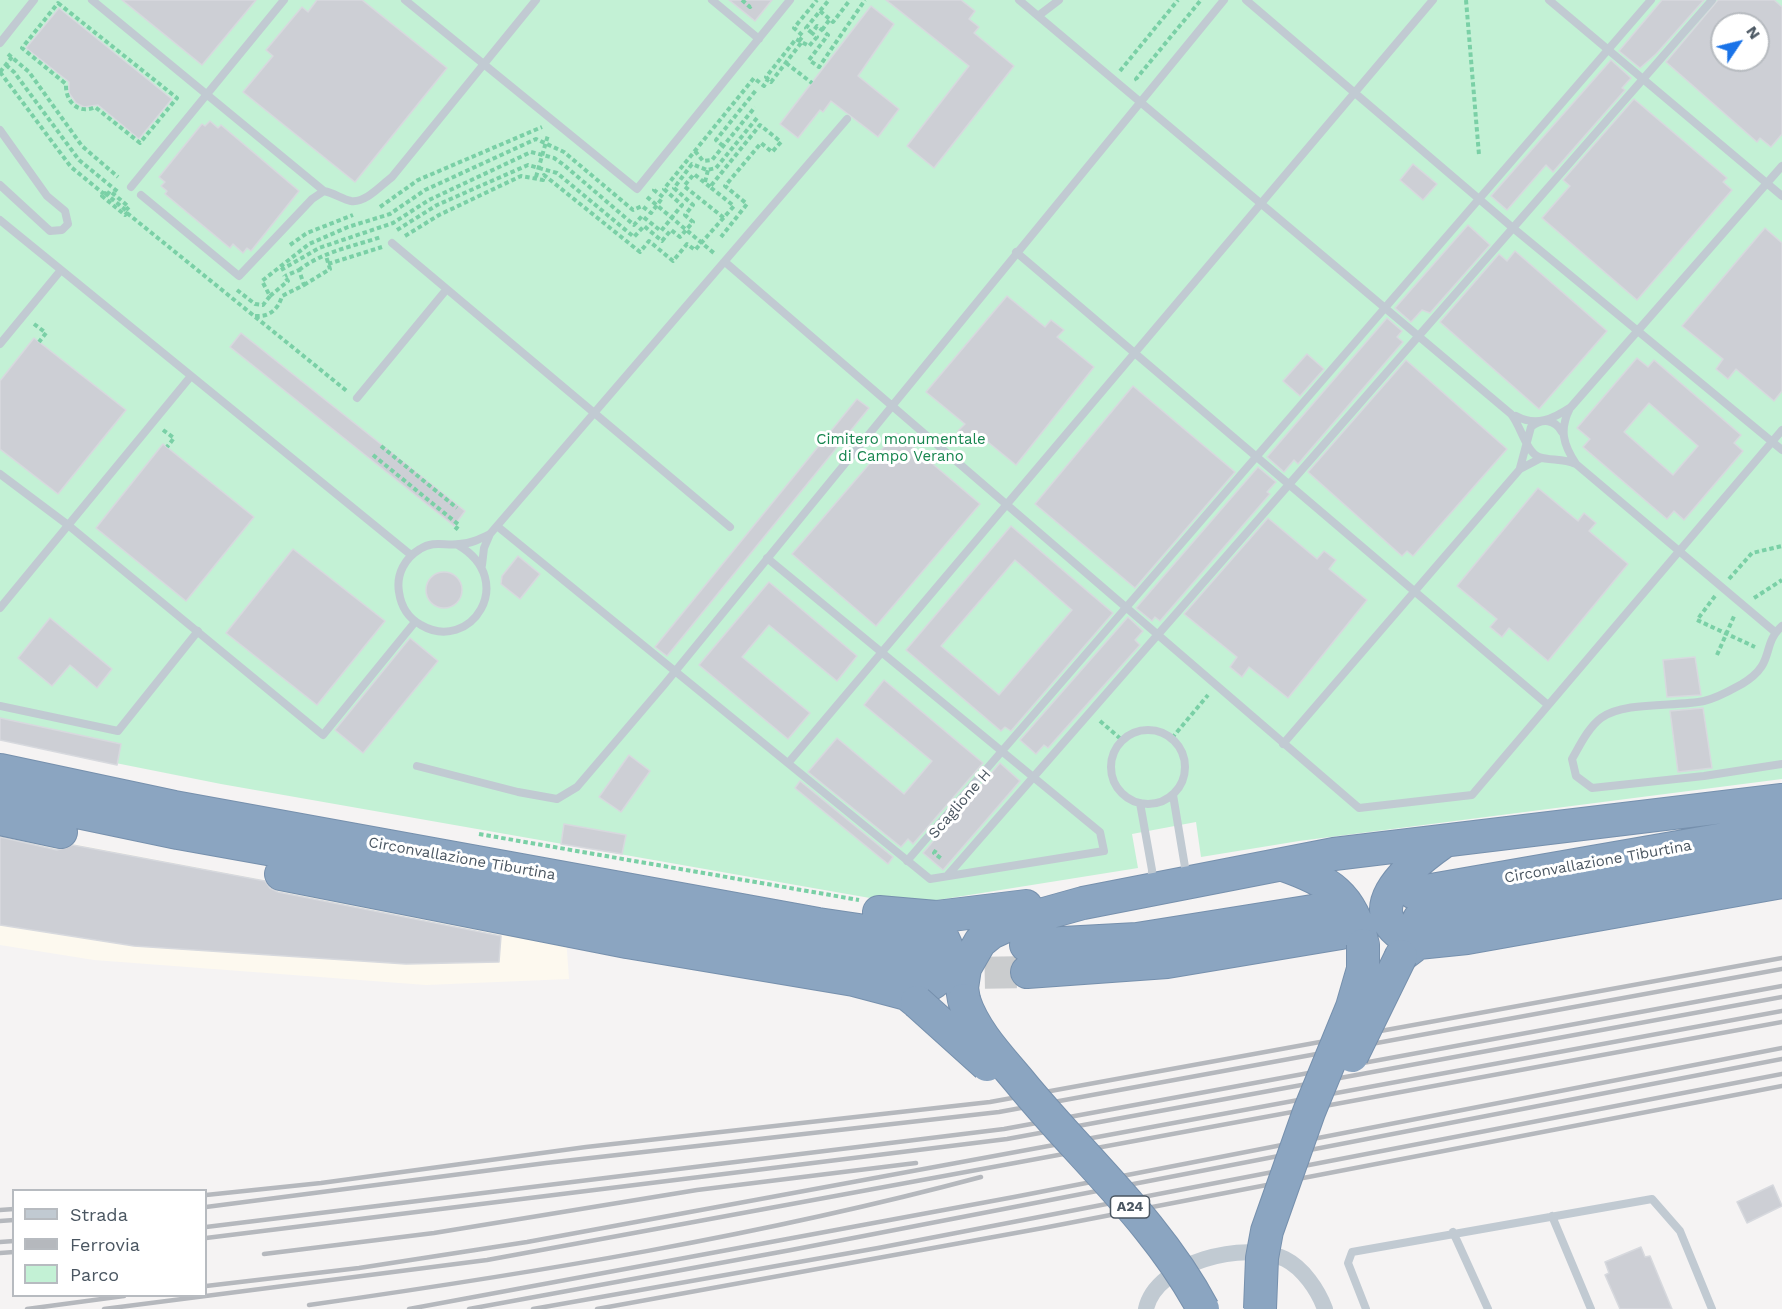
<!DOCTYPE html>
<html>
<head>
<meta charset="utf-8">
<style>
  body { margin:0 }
  #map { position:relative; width:1782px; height:1309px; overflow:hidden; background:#f5f3f3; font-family:"Work Sans",sans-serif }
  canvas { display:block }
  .legend { position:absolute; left:12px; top:1189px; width:195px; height:108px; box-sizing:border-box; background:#fff; border:2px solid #b7bbc0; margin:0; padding:8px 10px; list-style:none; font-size:18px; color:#4a5661 }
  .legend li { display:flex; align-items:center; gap:12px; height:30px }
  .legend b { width:30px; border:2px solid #b7bbc0 }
  .north { position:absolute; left:1710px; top:12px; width:60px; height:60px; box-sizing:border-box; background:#fff; border:2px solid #b7bbc0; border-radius:50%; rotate:55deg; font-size:16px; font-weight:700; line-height:24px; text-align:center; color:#4a5661 }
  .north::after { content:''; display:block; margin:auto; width:21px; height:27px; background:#1a73e8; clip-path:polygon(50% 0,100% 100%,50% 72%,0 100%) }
</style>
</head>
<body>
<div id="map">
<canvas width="1782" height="1309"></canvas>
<ul class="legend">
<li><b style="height:8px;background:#c1cad2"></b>Strada</li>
<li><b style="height:8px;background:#b5b8bd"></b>Ferrovia</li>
<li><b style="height:16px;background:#c3f1d5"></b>Parco</li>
</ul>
<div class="north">N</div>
</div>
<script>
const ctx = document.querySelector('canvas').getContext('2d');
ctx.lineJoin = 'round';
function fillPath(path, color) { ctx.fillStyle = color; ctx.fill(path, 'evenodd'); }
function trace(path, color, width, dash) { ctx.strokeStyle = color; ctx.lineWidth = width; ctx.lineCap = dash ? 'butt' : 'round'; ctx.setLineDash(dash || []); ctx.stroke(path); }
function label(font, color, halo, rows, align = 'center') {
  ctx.font = font + ' "Work Sans",sans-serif'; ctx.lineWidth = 6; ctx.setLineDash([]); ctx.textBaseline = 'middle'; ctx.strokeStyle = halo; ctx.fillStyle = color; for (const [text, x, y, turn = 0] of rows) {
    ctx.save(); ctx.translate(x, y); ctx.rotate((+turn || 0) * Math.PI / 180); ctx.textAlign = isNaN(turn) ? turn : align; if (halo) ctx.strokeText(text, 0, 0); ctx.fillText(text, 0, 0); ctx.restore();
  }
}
fillPath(new Path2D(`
  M0,830L566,937L569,979L426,985L94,960L0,945Z`), '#fdf9ef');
fillPath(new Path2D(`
  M0,0H1782V779L1299,841L1201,857L1196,822L1132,834L1138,868L938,900L907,903L887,901L221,784L0,740ZM1722,24H1758V60H1722Z`), '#c3f1d5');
const building = new Path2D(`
  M122,0H256L202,65Z
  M317,0H362L447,68L355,182L243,92L273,56L266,50L302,7L308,12Z
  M729,0H772L755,21Z
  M886,0H961L975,11L969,19L979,27L974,33L1014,66L934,168L907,146L969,66Z
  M1662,0H1704L1656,54L1640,68L1619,51Z
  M1718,0H1774L1782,7V134L1771,147L1760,138L1757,142L1666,62ZM1722,24H1758V60H1722Z
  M871,6L894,24L858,76L899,109L878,137L831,101L823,112L820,110L798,138L780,124Z
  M59,8L172,99L139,139L98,105L84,107L76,103L69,93V82L26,48Z
  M1611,60L1631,78L1622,88L1625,90L1553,172L1546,165L1507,210L1491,196Z
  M1634,99L1727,178L1723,182L1732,190L1637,300L1542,218L1570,186L1563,180Z
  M210,121L218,128L221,125L299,191L251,251L247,248L243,253L233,244L230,248L165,194L167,191L161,186L165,182L159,177L202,124L205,126Z
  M1413,164L1437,184L1423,200L1400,180Z
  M1468,225L1490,245L1430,313L1422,310L1411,322L1395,308Z
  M1765,228L1782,243V391L1774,401L1736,369L1728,379L1716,369L1723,359L1682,326Z
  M1515,251L1607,331L1539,409L1440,322L1499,254L1507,261Z
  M1007,296L1045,327L1051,320L1064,330L1057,337L1094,367L1016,465L977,433L971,441L958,431L965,424L926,392Z
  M1387,318L1402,331L1397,337L1403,342L1298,464L1294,460L1284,472L1267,457Z
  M241,333L465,511L454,526L230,347Z
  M34,338L126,410L58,494L0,449V381Z
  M1307,354L1324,369L1300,396L1283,381Z
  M1637,358L1648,367L1654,360L1741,435L1734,443L1743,451L1684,520L1674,511L1667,519L1583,447L1590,439L1577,428ZM1649,403L1698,446L1673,475L1624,432Z
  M1406,360L1507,449L1413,556L1407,551L1402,556L1308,472Z
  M1133,386L1235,472L1135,588L1035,504Z
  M857,399L869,408L667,656L655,647Z
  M896,433L980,504L876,626L792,554Z
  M163,444L254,517L186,601L96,528Z
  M1258,467L1276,482L1267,492L1270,494L1160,621L1155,617L1152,621L1136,608Z
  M1538,488L1578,521L1584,513L1596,523L1589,531L1628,564L1548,661L1509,628L1502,637L1490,627L1497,619L1457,586Z
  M1268,518L1317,559L1324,551L1336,560L1329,569L1367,600L1288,698L1249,667L1242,677L1230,667L1237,657L1184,614Z
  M1011,526L1113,613L1011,731L1005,727L1001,731L906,650ZM1015,560L1072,610L999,695L941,646Z
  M293,549L385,621L317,705L226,633Z
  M518,556L540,574L520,599L501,584L502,576Z
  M426 590a18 18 0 1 1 36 0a18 18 0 1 1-36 0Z
  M769,582L857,656L837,681L769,625L742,657L810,713L788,739L699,665Z
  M1128,617L1143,631L1135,640L1140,645L1048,748L1044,745L1036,754L1020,740Z
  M50,618L112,669L97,688L70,665L52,686L18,658Z
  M410,638L438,661L363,753L335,730Z
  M1695,657L1701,695L1667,697L1663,660Z
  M884,680L983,763L913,844L908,839L901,847L808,772L837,738L904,794L932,761L864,705Z
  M1703,708L1712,768L1678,772L1670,711Z
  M0,718L121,744L117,765L0,740Z
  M629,755L650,771L621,812L599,797Z
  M1000,763L1020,781L943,870L923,853Z
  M800,781L893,857L888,864L795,788Z
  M564,824L626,835L622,854L561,844Z
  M0,837L57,850L73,845L265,881L270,888L278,892L501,936L499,962L406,964L134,946L0,925Z
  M1773,1185L1782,1206L1747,1223L1737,1202Z
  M1641,1247L1645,1257L1650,1256L1672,1309H1620L1605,1275L1609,1273L1605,1262Z`);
fillPath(building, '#cdcfd5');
trace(building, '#d7d9de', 1.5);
trace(new Path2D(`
  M937,968L974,973L1027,972`), '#caccce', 32, [32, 16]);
const highway = new Path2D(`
  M0,770L174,807L818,924L926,940
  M0,796L178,833L922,966
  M0,819L61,832
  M1283,865C1329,881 1353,895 1363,945
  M281,874L627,942
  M1414,893L1782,829
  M879,912L936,917L1026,906
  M925,918C948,937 962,967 928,986
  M1419,919L1714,870L1782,855
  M609,936L627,942L854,980L907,994L917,1002
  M1418,943C1349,916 1408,867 1442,843
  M1026,945L1137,939L1325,909
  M1401,956L1418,943L1467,938L1782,882
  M1027,972L1167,962L1341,933
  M964,1000L962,988L965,968L980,942L991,933L1015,922L1083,903L1334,854L1782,800`);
trace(highway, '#7690ad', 34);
trace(new Path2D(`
  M742,0L750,7L753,4
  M1466,0L1479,155
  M58,3L177,98L140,143L95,107C78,115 65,101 66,84L22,48Z
  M820,11L833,22L850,0
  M822,30L830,19
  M812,33L806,28L829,0
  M799,41L803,36L794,28L817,0
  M801,43L771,82L766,77L796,39L809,46L817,37L812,33L817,26L828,35L809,60L819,67L865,0
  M8,54L29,72L82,146L118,177
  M786,63L812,83
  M6,65L14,72L79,160L118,192
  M1120,71L1178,0
  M0,72L71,167L104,194
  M0,72L12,57
  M1137,80L1136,79L1201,0
  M723,146L716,140L757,89
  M695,151L703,161L712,160L755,107
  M536,177L548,135
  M705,182L708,170
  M710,187L694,174L684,186L724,218
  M105,193L128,212L125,215L102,196Z
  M107,195L110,191L129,207L126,210
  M647,197L715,254
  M380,207L418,180L542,127
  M127,213L348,392
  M397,230L437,205L528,165L557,173L634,237L644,226L662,241L671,230L680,237L693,222L685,215L693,205L674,188L692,164L707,170L716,168L757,118
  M405,236L439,215L521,176L543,180L544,175L640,252L649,241L673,261L687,244L695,250L734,206L710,187L760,125L781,142L772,152L761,143L725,186L747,204L721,237
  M290,245L307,233L353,215
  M328,264L382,247
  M281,270L319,248L393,223L429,200L531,152L554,158L564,165L634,225L642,216L661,231L682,205L664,189L754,78L764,86L768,79
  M299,270C322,252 354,246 381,237
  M304,285L330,269L326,256
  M237,290L255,304L263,305L270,296L262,281L309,244L348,227L390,214L425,190L536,139L564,152L633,210L642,206L651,213L663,197L654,190L655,188
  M270,296L288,281L284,275
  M255,316C269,317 278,310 282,296L304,285L299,270L285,276
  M34,324L46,333L39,342
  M163,430L174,438L167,447
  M381,446L457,508
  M373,455L459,525L455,530
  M1729,579L1752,553L1782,546
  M1715,596L1697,620L1755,647
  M1754,598L1782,580
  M1717,655L1735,614
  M1100,721L1122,740
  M1172,738L1208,695
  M479,834L859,900
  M936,850L934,853L943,860`), '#7ad0a6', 4, [4.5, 3]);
trace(new Path2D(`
  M92,0L324,191C334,193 342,199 351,201C366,203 381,185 392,177L536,0
  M405,0L637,189L790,0
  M712,0L759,39
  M1019,0L1511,414C1521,426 1526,452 1539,457C1550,461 1562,458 1576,464L1775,632
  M1246,0L1513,228L1782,450
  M1549,0L1782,196
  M1038,16L1059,0
  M0,43L34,0
  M0,130L47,196L65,211L68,224L62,230L50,231L0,185
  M131,187L284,0
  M141,195L239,276L312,199L324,191
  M0,220L411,555
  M392,243L730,527
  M1016,252L1548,705
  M725,262L1359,808L1472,795L1782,430
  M0,344L61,270
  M357,398L446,290
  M1570,408C1559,430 1563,444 1576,464
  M1516,416C1536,427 1553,419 1571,407L1782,166
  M1520,468L1531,427C1542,418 1555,419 1562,432
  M0,474L68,525L323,735L415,622
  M497,526L930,879L1104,851L1100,832L767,558
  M458,545C519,581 470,654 421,625C408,618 401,606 399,592C396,574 405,558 420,549C434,540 445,546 459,544C470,544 480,539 490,534L847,119
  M482,565L484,548L490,534
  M0,608L191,376
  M1782,626C1760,646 1777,663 1742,684C1731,690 1718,698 1704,701C1676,707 1624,701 1601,718C1588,728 1580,745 1572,759L1576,776L1592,788L1704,776L1782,764
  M0,706L118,731L198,631
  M1111 767a37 37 0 1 1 74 0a37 37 0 1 1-74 0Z
  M1283,744L1520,469L1541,458
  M789,762L1433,0
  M417,766L518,792L557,799L577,787L664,685L1224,0
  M1173,795L1185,867L1189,875
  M1140,803L1152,870L1151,885
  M907,861L1651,0
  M947,876L1712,0
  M1552,1216L1591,1309
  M1453,1232L1488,1309
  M1366,1309L1348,1263L1352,1252L1652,1199L1680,1231L1712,1309`), '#c1cad2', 8);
trace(new Path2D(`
  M1146,1309C1156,1262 1245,1240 1285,1259C1303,1268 1318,1290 1325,1309`), '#c1cad2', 16);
trace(highway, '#8ba5c1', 32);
trace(new Path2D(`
  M206,1195L321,1183L586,1147L990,1102L1782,958
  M206,1207L546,1163L999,1112L1782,969
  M0,1210L14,1209
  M0,1221L14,1220
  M206,1227L1004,1129L1782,986
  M206,1238L1007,1139L1782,997
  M0,1242L14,1241
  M0,1253L14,1252
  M264,1254L434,1233L697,1190L916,1163
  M206,1286L359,1268L527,1242L1782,1011
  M309,1305C534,1273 760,1236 981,1177
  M27,1309L124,1296
  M104,1309L487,1260L1782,1022
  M409,1309L1014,1197L1782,1048
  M469,1309L791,1250L1782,1059
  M533,1309L878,1248L1782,1074
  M597,1309L1043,1228L1782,1086`), '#b5b8bd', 4.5);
const highwayBridge = new Path2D(`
  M964,1000C974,1031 999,1057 1020,1082C1081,1157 1157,1222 1203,1309
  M917,1002L987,1065
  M1352,1056L1401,956
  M1260,1309L1262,1258L1267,1231L1309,1112L1352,1007L1363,969V945`);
trace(highwayBridge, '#7690ad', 34, []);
trace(highwayBridge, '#8ba5c1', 32);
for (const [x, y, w] of [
  [1130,1207,39]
]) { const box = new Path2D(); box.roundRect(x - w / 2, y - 11, w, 22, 4.5); ctx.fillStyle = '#fff'; ctx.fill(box); trace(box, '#4a5661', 1.5); }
label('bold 14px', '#4a5661', null, [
  ["A24",1130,1207]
]);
label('15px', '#17864f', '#fff', [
  ["Cimitero monumentale",901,440],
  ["di Campo Verano",901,457]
]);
label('15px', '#4a5661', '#fff', [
  ["Scaglione H",960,804,-49],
  ["Circonvallazione Tiburtina",462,859,10],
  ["Circonvallazione Tiburtina",1598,862,-10]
]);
</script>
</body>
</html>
